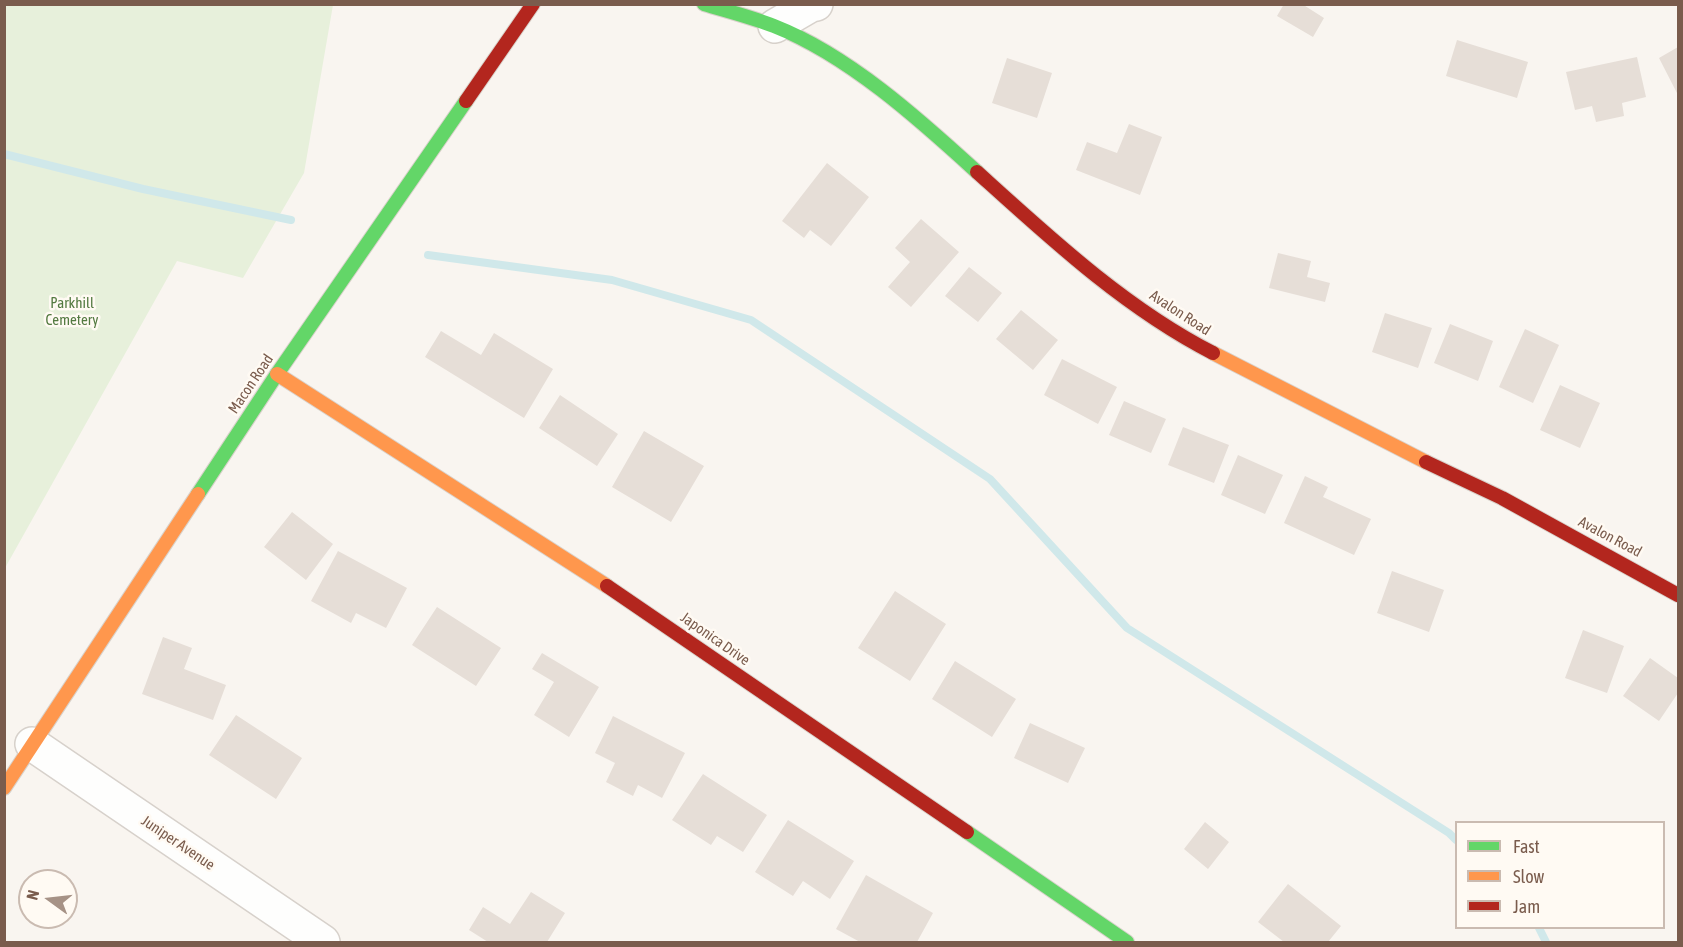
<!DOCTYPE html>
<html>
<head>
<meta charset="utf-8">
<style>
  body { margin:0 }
  #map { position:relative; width:1683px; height:947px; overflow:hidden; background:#f9f5f0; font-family:"Asap Condensed",sans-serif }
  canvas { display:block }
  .frame { position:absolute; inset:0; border:6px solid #7a5c4d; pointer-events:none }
  .legend { position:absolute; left:1455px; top:821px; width:210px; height:108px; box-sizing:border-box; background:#fffaf3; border:2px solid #cabbb1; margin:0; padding:8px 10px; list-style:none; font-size:18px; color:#7a5c4d }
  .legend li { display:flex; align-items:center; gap:12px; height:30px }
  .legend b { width:30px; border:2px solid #cabbb1 }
  .north { position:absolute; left:18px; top:869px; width:60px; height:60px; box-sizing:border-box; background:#fffaf3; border:2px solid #cabbb1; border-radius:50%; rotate:285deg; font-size:16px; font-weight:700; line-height:24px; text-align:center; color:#7a5c4d }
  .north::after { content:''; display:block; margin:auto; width:21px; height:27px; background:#a69286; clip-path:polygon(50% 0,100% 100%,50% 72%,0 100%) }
</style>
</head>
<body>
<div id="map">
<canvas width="1683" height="947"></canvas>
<div class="frame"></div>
<ul class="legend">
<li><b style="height:8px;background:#63d668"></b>Fast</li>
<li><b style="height:8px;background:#ff974d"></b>Slow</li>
<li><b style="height:8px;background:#b3261e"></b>Jam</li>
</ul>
<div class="north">N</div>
</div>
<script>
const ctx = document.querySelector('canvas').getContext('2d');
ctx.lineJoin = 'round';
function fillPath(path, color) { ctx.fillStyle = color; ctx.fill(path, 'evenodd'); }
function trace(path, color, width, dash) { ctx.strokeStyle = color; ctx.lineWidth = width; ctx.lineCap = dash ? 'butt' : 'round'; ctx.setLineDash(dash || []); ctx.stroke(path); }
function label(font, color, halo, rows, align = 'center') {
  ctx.font = font + ' "Asap Condensed",sans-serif'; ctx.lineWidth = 5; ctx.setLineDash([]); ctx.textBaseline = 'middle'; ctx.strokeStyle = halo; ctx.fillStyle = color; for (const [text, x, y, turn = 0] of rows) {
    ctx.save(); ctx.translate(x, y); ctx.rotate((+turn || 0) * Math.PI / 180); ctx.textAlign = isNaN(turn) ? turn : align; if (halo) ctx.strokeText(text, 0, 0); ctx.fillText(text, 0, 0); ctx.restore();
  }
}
fillPath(new Path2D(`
  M5,4L333,5L304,173L243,278L177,261L5,568Z`), '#e7f0db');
trace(new Path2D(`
  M4,154L143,189L291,220
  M428,255L612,280L751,320L990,479L1127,628L1449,833L1456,840
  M1539,928L1546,942`), '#d0e8ea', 8);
fillPath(new Path2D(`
  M1284,4H1302L1324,18L1313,37L1277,16Z
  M1457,40L1528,62L1517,98L1446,76Z
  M1678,47V95L1659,58Z
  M1637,57L1646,97L1622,103L1624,116L1596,122L1592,106L1575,110L1566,72Z
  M1007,58L1052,73L1037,118L992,103Z
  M1129,124L1162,137L1140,195L1076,170L1087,142L1117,153Z
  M827,163L869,197L831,246L810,230L804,238L782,221Z
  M921,219L959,252L911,307L888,287L910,262L895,248Z
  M1278,253L1311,261L1307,277L1330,283L1325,302L1269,288Z
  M969,267L1002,293L978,322L945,296Z
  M1021,310L1058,340L1033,370L996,339Z
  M1385,313L1432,328L1418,368L1372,352Z
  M1450,324L1493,341L1478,381L1434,363Z
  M1525,329L1559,345L1533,403L1499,387Z
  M441,331L481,355L494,333L553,369L524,418L425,357Z
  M1062,359L1117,387L1098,424L1044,395Z
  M1560,385L1600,403L1580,448L1540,430Z
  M560,395L618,434L597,466L539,428Z
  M1124,401L1166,419L1151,453L1109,435Z
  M1183,427L1229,445L1214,483L1168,465Z
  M644,431L704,466L671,522L612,487Z
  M1238,455L1283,475L1265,514L1221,495Z
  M1305,476L1328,487L1323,497L1371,519L1354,555L1284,523Z
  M292,512L333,544L306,580L264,547Z
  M338,551L407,588L386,628L356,613L351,623L311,601Z
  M1392,571L1444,590L1429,632L1377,613Z
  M895,591L946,624L910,681L858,648Z
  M437,607L501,648L476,686L412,645Z
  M1583,630L1624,646L1607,693L1565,678Z
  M163,637L192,648L184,669L226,685L213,720L142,694Z
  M542,653L599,687L569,737L534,715L554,682L532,669Z
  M1650,658L1678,678V693L1659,721L1623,696Z
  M955,661L1016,699L992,737L932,699Z
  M236,715L302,758L276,799L209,755Z
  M613,716L685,753L662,798L638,785L633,796L606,782L615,763L595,753Z
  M1030,723L1085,748L1068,783L1014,758Z
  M703,774L767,815L743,852L717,836L711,845L672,820Z
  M788,820L854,861L830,899L803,881L793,896L755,872Z
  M1205,822L1229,842L1208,869L1184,849Z
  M866,875L933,913L917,942H860L836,929Z
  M1288,884L1341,926L1328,942H1284L1258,922Z
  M531,892L565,913L547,942H488L469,930L483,907L510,924Z`), '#e6ded7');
const street = new Path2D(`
  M775,26L811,5L816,4
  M32,744L323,942`);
const fast = new Path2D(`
  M704,4C727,11 751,17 774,26C848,55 919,119 977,172
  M198,494L277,374L466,101
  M967,832L1127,942`);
const slow = new Path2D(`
  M1213,353L1426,462
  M277,374L607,586
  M4,788L198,494`);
const jam = new Path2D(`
  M466,101L533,4
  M977,172C1050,238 1125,308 1213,353
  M1426,462L1502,498L1678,595
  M607,586L967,832`);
trace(street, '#d7d1cb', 36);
trace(fast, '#d9d2cb', 16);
trace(slow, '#d9d2cb', 16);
trace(jam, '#d9d2cb', 16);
trace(street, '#fefefd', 33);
trace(fast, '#63d668', 14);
trace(slow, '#ff974d', 14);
trace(jam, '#b3261e', 14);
label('15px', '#537a41', '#fffaf3', [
  ["Parkhill",72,303],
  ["Cemetery",72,320]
]);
label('15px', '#7a5c4d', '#fffaf3', [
  ["Avalon Road",1180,313,33],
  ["Macon Road",251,384,-56],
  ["Avalon Road",1610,537,28],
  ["Japonica Drive",715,639,35],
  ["Juniper Avenue",178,843,34]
]);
</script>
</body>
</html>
